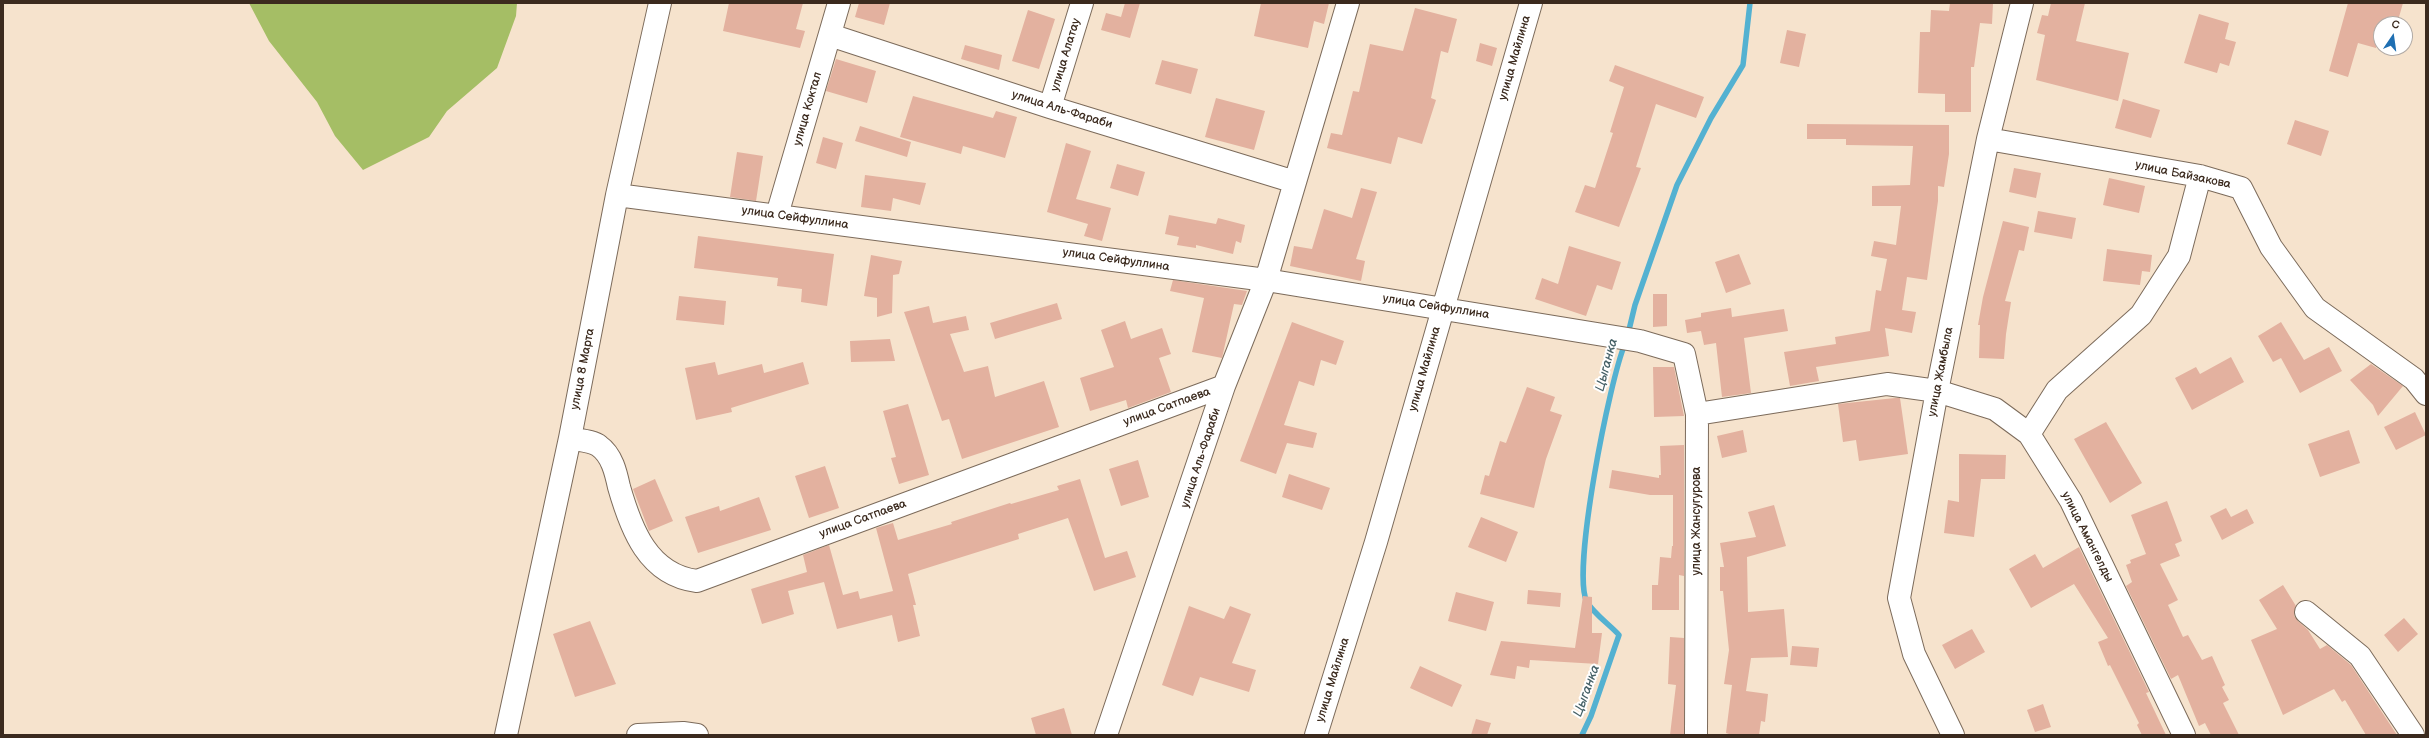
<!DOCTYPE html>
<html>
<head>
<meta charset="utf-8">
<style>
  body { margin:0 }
  #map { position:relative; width:2429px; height:738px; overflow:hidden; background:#f6e3cd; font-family:"Balsamiq Sans",sans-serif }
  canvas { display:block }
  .frame { position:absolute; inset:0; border:4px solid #3b2a1e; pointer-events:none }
  .north { position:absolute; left:2373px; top:16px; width:40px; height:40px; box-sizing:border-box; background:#fff; border:1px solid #b1aaa5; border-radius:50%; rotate:13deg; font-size:11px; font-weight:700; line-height:16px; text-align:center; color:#3b2a1e }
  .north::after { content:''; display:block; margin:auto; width:14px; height:18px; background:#1f6fb2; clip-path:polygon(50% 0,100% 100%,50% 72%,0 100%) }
</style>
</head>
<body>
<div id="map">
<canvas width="2429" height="738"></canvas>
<div class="frame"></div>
<div class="north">С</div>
</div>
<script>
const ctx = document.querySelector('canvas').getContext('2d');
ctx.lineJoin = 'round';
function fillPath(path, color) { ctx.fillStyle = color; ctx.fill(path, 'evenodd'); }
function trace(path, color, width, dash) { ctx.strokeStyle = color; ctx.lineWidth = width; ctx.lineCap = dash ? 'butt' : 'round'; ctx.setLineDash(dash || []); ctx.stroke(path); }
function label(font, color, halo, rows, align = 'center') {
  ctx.font = font + ' "Balsamiq Sans",sans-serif'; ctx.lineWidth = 4; ctx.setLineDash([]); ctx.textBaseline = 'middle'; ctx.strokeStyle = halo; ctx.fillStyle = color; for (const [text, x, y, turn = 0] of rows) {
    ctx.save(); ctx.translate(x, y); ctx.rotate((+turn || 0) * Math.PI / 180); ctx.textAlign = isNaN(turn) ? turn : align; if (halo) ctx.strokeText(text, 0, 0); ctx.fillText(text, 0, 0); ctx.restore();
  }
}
fillPath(new Path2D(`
  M249,3H517L516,16L497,68L447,111L429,137L363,170L335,136L317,102L269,41Z`), '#a5be65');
trace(new Path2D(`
  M1628,334L1635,305L1677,185L1711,118L1743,65L1750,3
  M1582,735L1591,716L1619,635C1610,625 1594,614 1587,602C1571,573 1610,378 1625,344`), '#53b1d1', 5.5);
fillPath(new Path2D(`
  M729,3H803L796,29L805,31L800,48L723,31Z
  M859,3H890L884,25L855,17Z
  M1125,3H1140L1130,38L1101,30L1106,13L1121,17Z
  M1261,3H1329L1324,24L1314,21L1308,48L1254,36Z
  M1950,3H1993L1992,24L1980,23L1974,67H1971V112H1945V94L1918,93L1920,32H1930L1931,10L1949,11Z
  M2051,3H2085L2076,41L2129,53L2118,101L2036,80L2045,35L2037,33L2042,15L2048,16Z
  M2348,3H2403L2397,24H2381L2376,48L2358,43L2348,77L2329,71Z
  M1415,8L1457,19L1448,53L1441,51L1431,98L1436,100L1422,144L1398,137L1391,164L1327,148L1331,133L1342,135L1353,91L1359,92L1370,44L1403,51Z
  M1028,10L1055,19L1039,69L1012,61Z
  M2199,14L2229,23L2225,39L2236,42L2229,66L2220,63L2217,73L2184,63Z
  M1787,30L1806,34L1799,67L1780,63Z
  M1480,43L1497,48L1492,66L1476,61Z
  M965,45L1002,55L999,70L961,59Z
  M836,59L876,71L867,103L826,91Z
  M1162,60L1198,69L1191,94L1155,84Z
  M1615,65L1704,97L1696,118L1656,104L1636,167L1641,168L1619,227L1575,212L1585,185L1595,188L1613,133L1610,132L1624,87L1609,81Z
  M913,96L993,118L996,111L1017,117L1005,158L963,146L961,154L900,137Z
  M1216,98L1265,111L1254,150L1205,137Z
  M2123,99L2160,110L2151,138L2115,128Z
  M2295,120L2329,131L2321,156L2287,144Z
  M1807,124L1949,125V154L1944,187L1938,186V201L1927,280L1907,277L1902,310L1916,312L1912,333L1885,328L1889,356L1816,367L1819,381L1790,386L1784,352L1836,344L1835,337L1870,331L1876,290L1881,291L1887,259L1871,256L1874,241L1896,245L1901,206H1872V186L1910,185L1913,146L1846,145V139H1807Z
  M860,126L911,142L907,157L855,141Z
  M823,137L843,143L836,169L816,163Z
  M1066,143L1091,151L1076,199L1111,208L1102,241L1084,236L1088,224L1047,212Z
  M737,152L763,156L756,201L730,197Z
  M1117,164L1145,172L1138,196L1110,188Z
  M2014,168L2041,173L2036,198L2009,192Z
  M865,175L926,183L920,205L893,198L891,211L861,207Z
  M2109,178L2145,186L2139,213L2103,205Z
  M1361,188L1377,192L1356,259L1365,261L1361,281L1290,266L1294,246L1312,249L1324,209L1352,218Z
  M2038,211L2076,218L2072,239L2034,232Z
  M1169,215L1216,224L1218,218L1245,225L1241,243L1236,241L1233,254L1196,245V248L1177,245L1179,237L1165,234Z
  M2003,221L2029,227L2024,251L2019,250L2005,301L2011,302L2006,334L2004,359L1979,358L1980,325H1978L1983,297Z
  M698,236L834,254L827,306L801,302L802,289L777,286L778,278L694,268Z
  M1569,246L1621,262L1612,290L1597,285L1586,316L1535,299L1542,278L1558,284Z
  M2107,249L2152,255L2150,272L2142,271L2140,285L2103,281Z
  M1739,254L1751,284L1726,293L1715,262Z
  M871,255L902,261L899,274L893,275L892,313L877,317V298L864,296Z
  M1173,280L1247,291L1242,305L1234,304L1222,358L1192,352L1204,298L1170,291Z
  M1653,294H1667V326L1653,327Z
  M679,296L726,301L724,325L676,320Z
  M1057,303L1062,319L995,339L990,323Z
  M929,306L933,323L966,316L969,330L950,334L964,372L988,366L995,397L1044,381L1059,427L962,459L949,419L942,421L904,312Z
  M1731,308L1732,317L1784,309L1788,331L1744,338L1751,393L1722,397L1716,343L1704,345L1701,331L1687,333L1685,320L1701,317V313Z
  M1125,321L1131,339L1162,328L1171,354L1159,358L1171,392L1128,408L1126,400L1090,411L1080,378L1114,367L1101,330Z
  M1292,322L1344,341L1336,365L1321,360L1314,386L1299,381L1284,425L1317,433L1313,448L1287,443L1276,474L1240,461Z
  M2281,322L2304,360L2329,347L2342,371L2300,393L2281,358L2273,362L2258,336Z
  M890,339L895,361L851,362L850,341Z
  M2231,357L2244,382L2192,410L2175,378L2196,367L2200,374Z
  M715,362L718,375L762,364L764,373L803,362L809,384L731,408L732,412L696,420L685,368Z
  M2371,364L2403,386L2378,416L2373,405L2350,380Z
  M1653,367H1674L1684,416L1654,417Z
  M1527,387L1555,397L1550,411L1562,415L1546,459L1534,508L1480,494L1485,475L1489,476L1500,441L1506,443Z
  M1895,398H1900L1908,454L1859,461L1856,440L1843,442L1838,404Z
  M908,404L929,475L899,484L891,458L896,457L883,411Z
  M2415,412L2426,435L2396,450L2384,427Z
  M2106,422L2142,483L2110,503L2074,439Z
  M1743,430L1747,452L1722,458L1717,436Z
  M2349,430L2360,463L2320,477L2308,444Z
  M1684,445V576L1679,575V610H1652V585H1658L1660,557L1671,558L1672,546H1673V495H1650L1609,488L1612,470L1659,478V475H1661L1660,446Z
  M1959,454L2006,455L2005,479H1981L1974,537L1944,533L1948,500L1959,502Z
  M1138,460L1149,497L1121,506L1109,469Z
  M825,466L839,508L809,518L795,476Z
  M1289,474L1330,488L1322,510L1282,497Z
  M655,479L673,521L649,531L633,489Z
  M1080,479L1105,558L1127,551L1136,577L1094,591L1068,518L1018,534L1019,539L908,574L916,605H913L920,636L898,642L892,615L837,629L824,582L788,591L794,614L762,624L751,589L807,572L803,555L829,545L843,595L858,591L860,599L893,591L876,528L893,523L898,540L952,524L951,522L1010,503L1011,504L1059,490L1057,486Z
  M759,497L771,530L698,553L685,517L719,506L720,511Z
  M2167,501L2182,541L2175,544L2180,556L2160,564L2178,600L2168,605L2183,637L2188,635L2202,660L2212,656L2225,685L2222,687L2229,700L2223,703L2239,735H2211L2205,723L2199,726L2178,675L2171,679L2126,586L2132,582L2126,565L2131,563L2130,560L2146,554L2131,515Z
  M1774,505L1786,546L1747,557L1748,612L1784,609L1788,657L1751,658L1746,691L1768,694L1765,722L1761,721L1759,735H1732L1726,733L1732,685L1724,684L1729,650L1723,591H1720V567H1724L1720,543L1756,537L1748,512Z
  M2226,508L2231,517L2247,509L2254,523L2222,540L2210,516Z
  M1481,517L1518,532L1506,562L1468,547Z
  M2079,547L2149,692L2146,693L2166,735H2142L2137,725L2139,723L2110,665L2108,666L2098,642L2108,638L2074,584L2031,608L2009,569L2035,554L2043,568Z
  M2283,585L2296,606L2294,616L2298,621L2308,630L2320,649L2327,645L2351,665L2397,735H2366L2345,700L2342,702L2334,689L2283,715L2251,640L2277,629L2259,600Z
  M1528,590L1561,593L1560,607L1527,604Z
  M1456,592L1494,602L1486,631L1448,621Z
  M1583,596L1592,597V633H1602L1598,664L1530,660L1529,668L1517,666L1515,679L1490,675L1501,641L1575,648Z
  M1189,606L1224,619L1230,606L1251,614L1232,663L1256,670L1249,692L1200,677L1193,696L1162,685Z
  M2404,618L2418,634L2398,652L2384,635Z
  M590,621L616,684L575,697L553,634Z
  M1972,629L1985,652L1955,669L1942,645Z
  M1670,637L1684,638V735H1670L1676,685L1668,684Z
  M1792,646L1819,648L1817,667L1790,665Z
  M1420,666L1462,685L1452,707L1410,688Z
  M2043,704L2051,727L2035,732L2027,710Z
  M1064,708L1072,735H1036L1031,718Z
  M1476,719L1491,723L1487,735H1471Z`), '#e3b19f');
const minor = new Path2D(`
  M830,35L1050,107L1295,182
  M1050,107L1082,3
  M1988,139L2200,176L2241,188L2271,247L2315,308L2414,379L2426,394
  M617,195L1266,280L1640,341L1684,354L1697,414L1696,735
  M777,215L839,3
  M1697,414L1887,384L1937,391L1995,409L2029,434L2071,501L2184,735
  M2029,434L2057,390L2141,315L2179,256L2200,176
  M570,438C578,440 593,441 599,446C612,455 616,473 619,487C631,529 648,575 697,581L1224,386
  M2306,612L2360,656L2413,735
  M506,735L570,438L617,195L660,3
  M638,735L683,733L697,735
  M1106,735L1224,386L1266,280L1348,3
  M1316,735L1376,542L1531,3
  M1953,735L1914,654L1899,598L1937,391L1988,139L2022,3`);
trace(minor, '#7c6b5b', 24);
trace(minor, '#fff', 22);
label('12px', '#3b2a1e', '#fff', [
  ["улица Алатау",1066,55,-73],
  ["улица Майлина",1515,58,-74],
  ["улица Коктал",808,109,-74],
  ["улица Аль-Фараби",1062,110,17],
  ["улица Байзакова",2183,175,12],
  ["улица Сейфуллина",795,218,8],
  ["улица Сейфуллина",1116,260,8],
  ["улица Сейфуллина",1436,307,9],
  ["улица 8 Марта",583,369,-79],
  ["улица Майлина",1425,369,-74],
  ["улица Жамбыла",1941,372,-79],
  ["улица Сатпаева",1167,407,-20],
  ["улица Аль-Фараби",1201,458,-72],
  ["улица Сатпаева",863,519,-20],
  ["улица Жансугурова",1697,521,-90],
  ["улица Амангелды",2087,537,63],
  ["улица Майлина",1333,680,-73]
]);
label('italic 13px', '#456066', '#fff', [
  ["Цыганка",1607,365,-75],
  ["Цыганка",1587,691,-70]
]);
</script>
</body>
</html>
